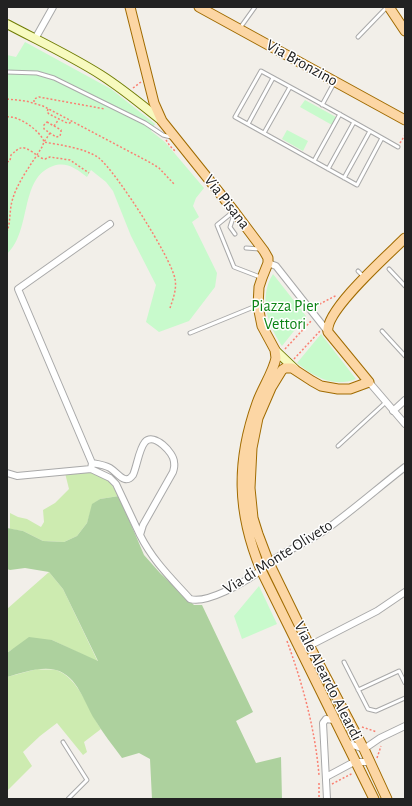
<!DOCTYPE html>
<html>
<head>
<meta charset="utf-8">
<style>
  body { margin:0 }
  #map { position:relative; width:412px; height:806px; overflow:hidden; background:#f2efe9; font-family:"Alegreya Sans",sans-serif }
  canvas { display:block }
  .frame { position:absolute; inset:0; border:8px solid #222; pointer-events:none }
</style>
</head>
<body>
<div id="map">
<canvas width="412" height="806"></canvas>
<div class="frame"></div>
</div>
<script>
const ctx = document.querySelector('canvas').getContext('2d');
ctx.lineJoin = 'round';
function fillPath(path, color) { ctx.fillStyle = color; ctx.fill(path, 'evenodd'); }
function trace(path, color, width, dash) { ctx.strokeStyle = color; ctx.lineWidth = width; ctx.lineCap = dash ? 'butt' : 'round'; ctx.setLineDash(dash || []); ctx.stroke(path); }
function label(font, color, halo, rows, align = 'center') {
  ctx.font = font + ' "Alegreya Sans",sans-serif'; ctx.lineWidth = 3; ctx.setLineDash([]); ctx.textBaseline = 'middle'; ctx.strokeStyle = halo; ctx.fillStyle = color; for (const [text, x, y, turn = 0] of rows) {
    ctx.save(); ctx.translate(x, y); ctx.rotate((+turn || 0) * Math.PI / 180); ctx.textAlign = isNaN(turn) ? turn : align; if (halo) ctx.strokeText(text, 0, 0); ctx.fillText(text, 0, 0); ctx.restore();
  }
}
fillPath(new Path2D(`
  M87,471L108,479L119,496L100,499L93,504L87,523L77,536L64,542L43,541L23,531L10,529V513L18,517L27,519L41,527L44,522L43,510L55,503L69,489L65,473Z
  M49,572L63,589L98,662L52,640L11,650L7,653V609Z
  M37,669C43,670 51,669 56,670C79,678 89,711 101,729L84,742L87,752L83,755L57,723L40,736L23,752L32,766L7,791V677Z`), '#cdebb0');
fillPath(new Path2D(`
  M119,496L144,555L160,573L194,605H202L253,712L236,721L256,763L281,757L282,799H152L150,759L139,753L122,758C113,746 103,733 95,720C84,703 78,676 56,670C40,666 22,673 7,677V653L29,637L52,640L98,661L63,589L49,572L25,568L10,570L7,569V528L23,531L43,541L64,542L77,536L87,523L92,504L100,499Z`), '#add19e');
fillPath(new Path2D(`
  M25,42L111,89L155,124L151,131L165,142L204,188L196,198L193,206L199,217L192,222L217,273L215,287L189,321L159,332L146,322L156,285L131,236L113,191L106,182L91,170L87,177C77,169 66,161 53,166C19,178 32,231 7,254V55L16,57Z
  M305,100L336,117L332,125L300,107Z
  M287,130L308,141L303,151L282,139Z
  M273,274L306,316L282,346C268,325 258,298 273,274Z
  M321,334L356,379C334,388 314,377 297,363Z
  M259,586L277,624L242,639L234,616Z`), '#c8facc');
const lane = new Path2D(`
  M240,28L255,7
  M358,37L387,7
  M7,72L37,73L54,78L145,123L163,135L171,137
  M322,105L334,83
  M248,124L273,78
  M264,133L290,87
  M382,138L357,185L235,117L261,71C307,96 353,121 398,147
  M314,161L340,114
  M328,169L354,122
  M344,178L370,131
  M233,212L217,225L234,267L260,277
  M234,215L230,227L235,234
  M246,248L260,249
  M389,269L405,286
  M358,271L363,276
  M382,331L405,356
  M190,333L256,306
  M338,446L386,402
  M344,662L368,709L376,711L405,698
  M358,690L399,671L405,683
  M63,742L87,780L68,799`);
const street = new Path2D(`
  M35,39L53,7
  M110,224L18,289L92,463C98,464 105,465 110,468C118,473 125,486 133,475C137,466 139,449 145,442C154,432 174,453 174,462C175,466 174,469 173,472L143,525L140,535C153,561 171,578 190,599C207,604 243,583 257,573C261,570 264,566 268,563C285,551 306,543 324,531C352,511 378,488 405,467
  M268,263L276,266L328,332
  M369,382L405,424
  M393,411L405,400
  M91,469L110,478L116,484L140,535
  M7,473L17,476L91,469L92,463
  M307,647L377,611L405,592
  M347,742L350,744L364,749L380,738L405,726
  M326,777L354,762H369
  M327,799L323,723L326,719L334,720`);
const secondary = new Path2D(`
  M7,24C39,41 71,56 101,75C123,89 142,105 162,121
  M275,350L295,369`);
const primary = new Path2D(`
  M130,7L154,103L162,121L234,211L264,251L268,258V263L262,278L259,287L258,306L262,326L275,350L276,358C273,373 262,388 257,403C236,462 237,512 261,570L374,799
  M199,7L405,120
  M389,7L405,31
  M387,799L364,749L309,645L269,563L258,534L253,518L250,488L252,448L258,418L271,388L282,370L285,368H292L312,381L321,386L338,389H350L369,382L328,332C324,311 389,254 405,238`);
trace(lane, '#a9a9a9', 5);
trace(street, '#a9a9a9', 8);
trace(secondary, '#707d05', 10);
trace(primary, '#a06b00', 11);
trace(new Path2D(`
  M133,88L141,82
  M7,99L26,101L43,106L151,163L159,168L174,184
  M34,102V99L39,97L105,109
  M48,109L47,112L49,114L67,123H70L71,121
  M7,117C18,115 41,131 44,142L42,147C33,162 18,181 13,198C9,209 11,221 7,232
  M47,122L61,130V132L60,136L56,137L44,129V125Z
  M54,126L59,119
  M50,133L44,142C60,145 85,148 99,158C116,172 171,257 175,279C177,289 173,299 170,308
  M166,140L170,146L175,151
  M400,143L405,135
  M41,158L45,159L50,157L70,160L89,173
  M7,162L10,161L11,155C19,148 21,145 31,151
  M316,306L337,295
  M285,349L311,321
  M294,359L320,331
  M287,641C303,685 315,729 319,775
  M362,727L377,732
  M377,758L381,746
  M319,783V799
  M332,784L353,773`), '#fa8072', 1.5, [2, 2]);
trace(lane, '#fff', 3);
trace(street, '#fff', 6);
trace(secondary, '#f7fabf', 8);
trace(primary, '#fcd6a4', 9);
trace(new Path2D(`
  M31,151L41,158`), '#fa8072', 1.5, [2, 2]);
label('16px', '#222', '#fff', [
  ["Via Bronzino",302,63,29],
  ["Via Pisana",227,202,52],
  ["Via di Monte Oliveto",278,557,-32],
  ["Viale Aleardo Aleardi",328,681,63]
]);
label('16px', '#0c8416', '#fff', [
  ["Piazza Pier",285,306],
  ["Vettori",285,324]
]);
</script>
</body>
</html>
